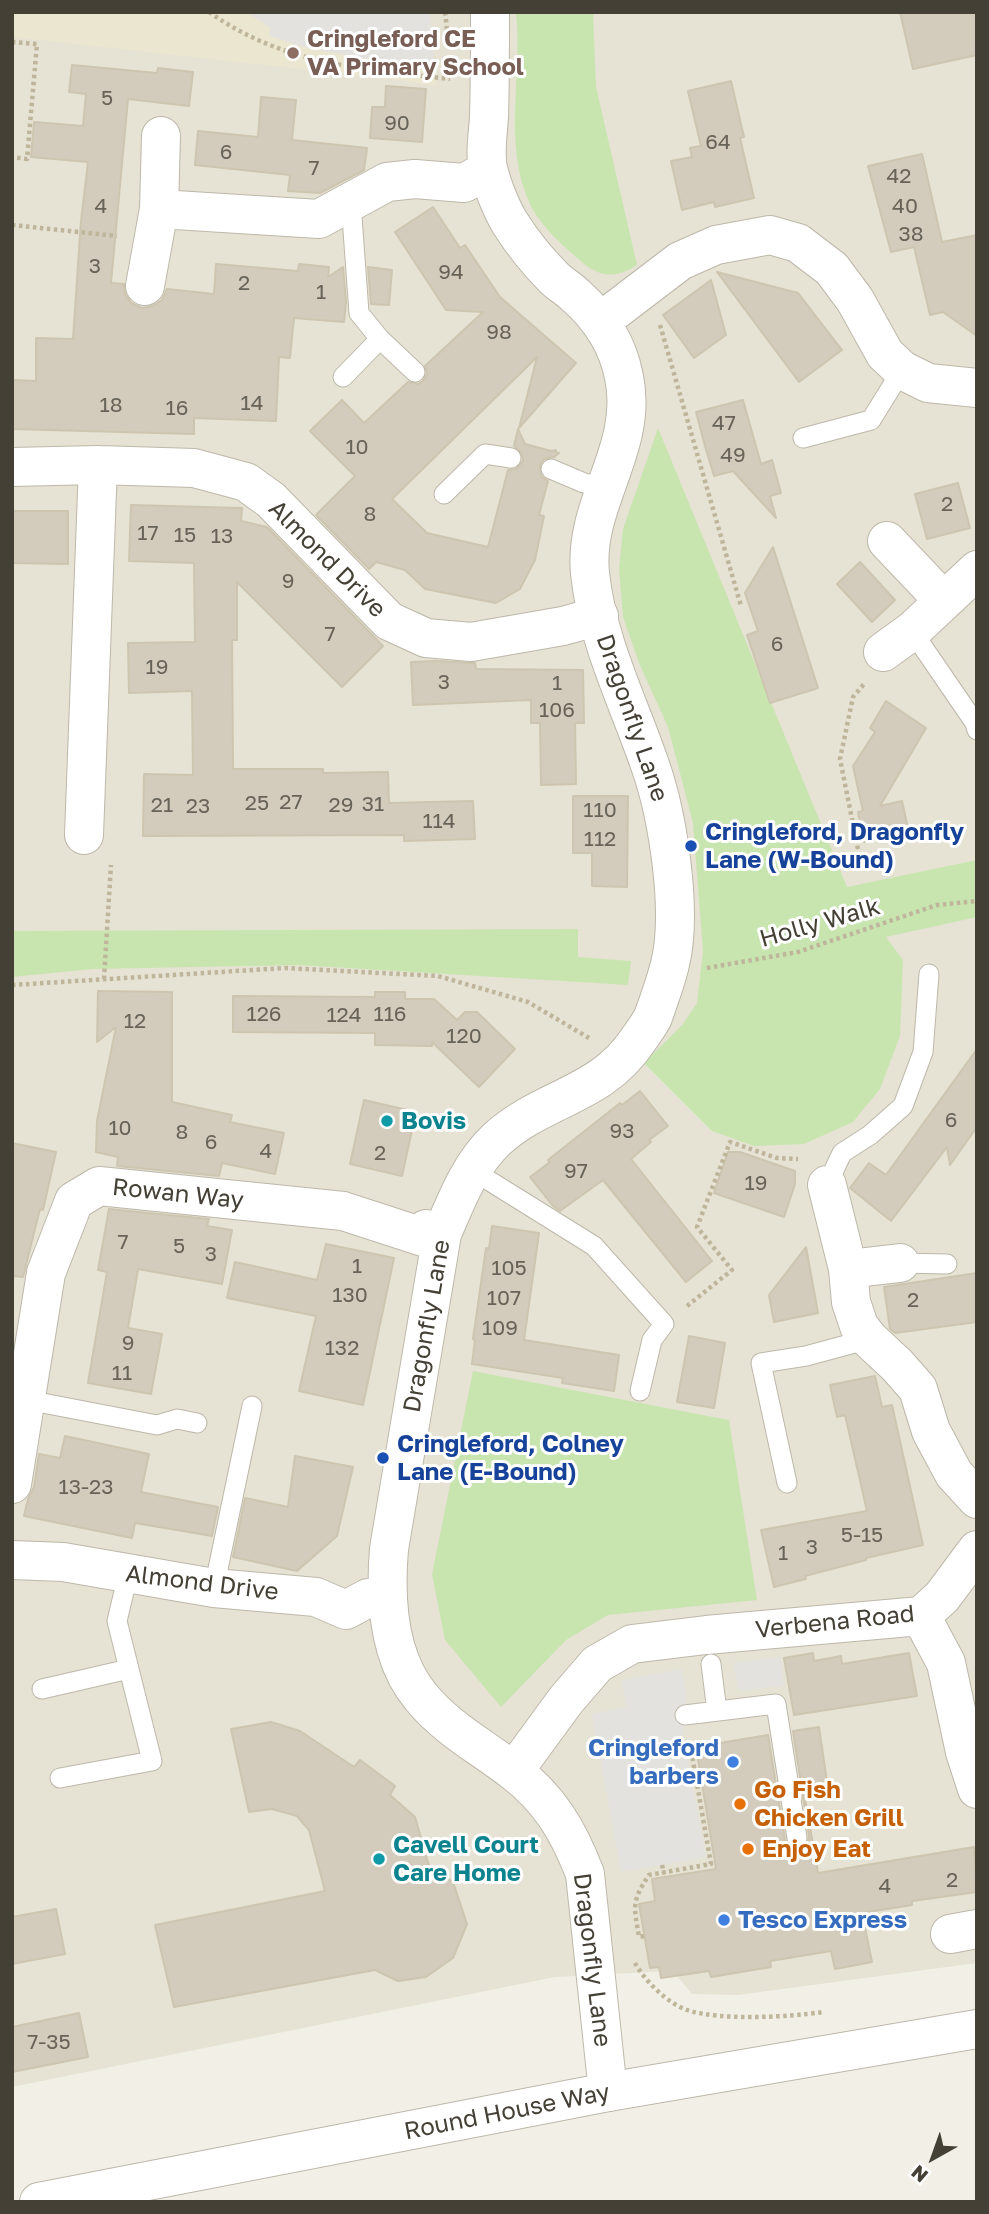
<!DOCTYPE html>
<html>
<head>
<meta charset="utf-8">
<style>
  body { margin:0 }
  #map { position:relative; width:989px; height:2214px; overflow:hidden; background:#f2f0e6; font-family:"Golos Text",sans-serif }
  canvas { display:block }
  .frame { position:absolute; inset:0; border:14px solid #444036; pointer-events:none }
  .north { position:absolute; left:898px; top:2123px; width:70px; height:70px; -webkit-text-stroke:5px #fff; paint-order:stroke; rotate:220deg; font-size:19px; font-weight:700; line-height:28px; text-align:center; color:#444036 }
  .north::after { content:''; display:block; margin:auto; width:24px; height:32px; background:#444036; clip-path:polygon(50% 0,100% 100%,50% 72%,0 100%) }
</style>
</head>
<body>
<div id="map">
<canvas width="989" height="2214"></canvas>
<div class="frame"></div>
<div class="north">N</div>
</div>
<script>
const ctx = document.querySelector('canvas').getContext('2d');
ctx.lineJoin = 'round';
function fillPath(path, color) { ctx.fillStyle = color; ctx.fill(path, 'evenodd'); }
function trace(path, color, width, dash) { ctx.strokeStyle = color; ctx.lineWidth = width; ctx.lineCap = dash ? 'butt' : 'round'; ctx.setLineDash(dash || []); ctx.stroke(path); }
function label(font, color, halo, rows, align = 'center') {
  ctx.font = font + ' "Golos Text",sans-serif'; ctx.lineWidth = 6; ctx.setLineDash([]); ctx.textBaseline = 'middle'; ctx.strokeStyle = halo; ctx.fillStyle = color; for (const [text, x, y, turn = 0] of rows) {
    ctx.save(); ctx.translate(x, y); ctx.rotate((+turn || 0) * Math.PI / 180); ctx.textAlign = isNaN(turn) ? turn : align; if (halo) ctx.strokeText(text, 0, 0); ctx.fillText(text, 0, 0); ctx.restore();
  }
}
fillPath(new Path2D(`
  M12,12H977V1963L738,1995L692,1994L673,1971L555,1977L12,2087Z`), '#e6e2d4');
fillPath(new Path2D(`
  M12,12H430L437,86L391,79L12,37Z`), '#ebe6d0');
fillPath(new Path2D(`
  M516,12H593L596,87L637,265C612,281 597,276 576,257C559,242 539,224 530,204C502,144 523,76 516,12Z
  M658,428L847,887L977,860V917L886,937L903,960L900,1036L880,1089L853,1122L804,1144L754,1146L712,1131L644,1063L683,1024L697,1003L703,951L693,823L668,727L639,663L623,617L619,569L623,529Z
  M578,929V957L631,961L628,985L298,965L93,969L12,977V931Z
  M473,1371L729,1420L757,1600L608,1615L566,1640L501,1707L445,1640L432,1574Z`), '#c8e5b0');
fillPath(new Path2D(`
  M246,12H430L435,68L372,60L304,47L269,36L271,28Z
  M780,1657L784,1686L738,1691L734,1663Z
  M681,1669L686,1692L683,1735L706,1857L621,1872L592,1714L626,1707L622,1680Z`), '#e3e2de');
const building = new Path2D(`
  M900,12H977V55L913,69Z
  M72,65L157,73L158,68L193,72L189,106L128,99L111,283L124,284L125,294L131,303L142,308L153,306L162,300L167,289L214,294L216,264L298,271L299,264L329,267L328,277L343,267L346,302L344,322L294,318L290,358L279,357L276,421L194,418V434L12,429V380L36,381V338L73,339L81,221L88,162L31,157L34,122L83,126L86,94L69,92Z
  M731,81L744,137L740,138L754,198L715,207L714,202L682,210L671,161L692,157L690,148L701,146L688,91Z
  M386,86L426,89L422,142L370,138L372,107H385Z
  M261,97L296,100L292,140L367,148L364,170L320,193L288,191L290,175L195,165L198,131L258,137Z
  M922,154L942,242L977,235V336L943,312L930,315L914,247L891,252L868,166Z
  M433,207L460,248L465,245L500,297L576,363L519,428L537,357L392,499L427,533L488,547L508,470L516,469L523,461L522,453L514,446L518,429L525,444L551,451L556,450L555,452L559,453L554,457L544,459L540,465L541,476L548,481L539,515L544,516L535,560L520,589L496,603L425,589L405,570L376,562L369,569L316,515L355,476L310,431L342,400L364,423L408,382L418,384L423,381L427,374L425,366L483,312L446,310L395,232Z
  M368,267L392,270L389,305L371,304Z
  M717,272L798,293L842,350L799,382Z
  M711,280L726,335L694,358L663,315Z
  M743,400L761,464L772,460L781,493L770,496L776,518L733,471L714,476L705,446L696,412Z
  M958,483L970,528L927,539L915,494Z
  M131,505L242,508L241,521L267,527L383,646L342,687L237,582V640H232L233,769H323V773L388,772L389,803L473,801L475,839L404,841V835L143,836L144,774L193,775L192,691L129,693L128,643L195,642L194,563L129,561Z
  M13,511H68V564L12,563Z
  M773,547L818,688L770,703L747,635L758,631L745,593Z
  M860,562L895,600L872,622L837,584Z
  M436,661L475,663L476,669L583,670L584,723H575L576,784L541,785L540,723H531V700L413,705L411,662Z
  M886,701L926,728L880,806L902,801L909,833L864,842L858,812L863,811L853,766L875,732L870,728Z
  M573,796H628L627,887L592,886V853H573Z
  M98,991L172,992V1102L232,1115L230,1122L284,1133L275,1174L222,1163L219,1176L117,1166L118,1157L96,1152L97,1121L116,1027L97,1042Z
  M375,992H405V999H434L457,1020L465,1012H477L515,1049L479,1087L432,1042V1046L375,1045V1033L233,1032V996L375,997Z
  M977,1049V1127L950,1165L947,1147L891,1221L850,1188L869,1163L886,1175Z
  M640,1091L668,1126L649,1140L651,1142L631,1159L712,1261L686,1282L603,1180L560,1211L553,1206L530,1177L550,1162L548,1160L620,1103L622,1105Z
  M364,1100L416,1112L402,1176L350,1164Z
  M12,1143L56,1152L43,1210L40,1209L23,1277L12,1276Z
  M728,1152H740L795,1171V1184L784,1217L714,1193Z
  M109,1209L209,1219L207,1226L232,1230L222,1284L138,1269L128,1328L162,1334L151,1394L88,1383L107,1272L98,1270Z
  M492,1226L539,1233L524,1340L619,1355L614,1391L562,1383L563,1378L472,1364L475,1340L473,1339L486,1248L489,1249Z
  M326,1244L394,1258L363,1405L299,1391L316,1316L227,1298L235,1262L317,1280Z
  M806,1247L818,1313L774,1322L769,1295Z
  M977,1273V1322L895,1333L890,1329L884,1287Z
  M689,1336L725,1343L714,1408L677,1402Z
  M875,1376L882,1407L892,1405L923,1545L866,1558V1560L805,1576L806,1579L774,1587L761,1530L867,1511L845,1415L837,1417L830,1385Z
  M65,1436L149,1454L141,1492L218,1507L212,1536L135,1523L132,1538L24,1516L28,1499L34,1487L39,1454L60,1458Z
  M295,1456L353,1467L337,1536L297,1571L233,1557L245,1498L288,1507Z
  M813,1653L814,1661L841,1656L842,1664L909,1653L917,1696L794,1715L784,1658Z
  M271,1722L300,1731L354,1767L360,1760L395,1786L390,1795L415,1817L429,1866L453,1882L467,1924L453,1958L426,1977L398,1981L375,1970L174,2007L155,1925L325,1891L309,1830L297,1816L272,1809L249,1812L231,1729Z
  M819,1727L828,1789L804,1793L818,1873L974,1847L977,1892L912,1901V1905L862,1913L872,1962L835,1969L831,1951L770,1961L771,1967L711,1977L709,1971L661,1978L659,1967L650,1968L639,1904L655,1901L652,1879L716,1869L696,1747L768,1735L785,1840L792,1849L800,1850L808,1843L809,1836L793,1731Z
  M56,1909L65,1954L12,1964V1917Z
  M79,2013L88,2057L12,2072V2027Z`);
fillPath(building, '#d3ccbc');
trace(building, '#cdc5af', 2);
const service = new Path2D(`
  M351,203L359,313L380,339L415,372
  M343,377L380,339
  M803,438L871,420L902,370
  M551,469L584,483L607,487
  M444,494L485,454L511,458
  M912,631L975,723L977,730
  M472,1170L594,1246L664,1324L652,1340L640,1391
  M827,1185L842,1153L870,1135L903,1106L923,1052L929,974
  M900,1263L947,1264
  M27,1400L157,1425L177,1419L197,1423
  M787,1483L761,1363L806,1356L869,1339
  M214,1588L252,1406
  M711,1664L717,1711
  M42,1689L129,1669
  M685,1715L776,1704L797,1838
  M60,1778L152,1761L117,1621L128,1575`);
const minor = new Path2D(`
  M490,12C490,47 490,82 489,117C488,134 484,156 489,172C493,188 502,210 510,223C522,242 538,262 554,278C560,284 569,289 575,295C600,317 618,345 624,377C639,449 583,503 590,573C597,641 628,701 650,765C668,816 683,912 670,964C666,981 659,1000 653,1017C649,1025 643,1033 638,1040C601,1096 543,1097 497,1139C470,1164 456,1201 442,1234L389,1549C385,1597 388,1658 421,1697C446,1728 482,1747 513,1771C550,1799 569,1832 585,1874L608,2092
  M159,209L161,136
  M145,286L159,209L319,219L387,182L415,179L464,183L488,170
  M600,322L680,261L716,245L770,235L798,243L832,269L855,300L885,354L902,370L928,383L977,388
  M12,467L98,465L194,468L246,482L271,500L389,621L426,638L471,642L563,626L599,616
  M887,541L943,600
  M883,652L912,631L977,570
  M84,835L98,465
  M827,1185L848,1269L851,1302L859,1326L869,1339L897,1365L918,1389L931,1431L954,1474L977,1499
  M848,1269L900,1263
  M12,1484L46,1273L74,1201L99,1186L343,1211L423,1237L426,1229L442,1234
  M12,1560L63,1562L214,1588L316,1597L346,1610L368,1598H387
  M921,1616L946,1663L965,1752L977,1789
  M514,1771L566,1700L597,1664L632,1644L706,1635L921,1616L942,1597L977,1550
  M950,1934L977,1929`);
const tertiary = new Path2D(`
  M39,2202L608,2092L977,2029`);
trace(service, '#bdb8a9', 21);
trace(minor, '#bdb8a9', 40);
trace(tertiary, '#bdb8a9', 40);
trace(new Path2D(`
  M209,12C284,65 362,69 450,79
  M445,12L448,38
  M12,42L37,44L27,159L12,157
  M12,225L117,236
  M660,325L741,606
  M858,849L840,759L853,697L864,684
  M707,968L798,952L937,905L977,901
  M104,979L111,865
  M12,985L285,968L438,976L528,1002L589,1038
  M687,1306L732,1270L697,1227L730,1142L777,1158L798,1159
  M662,1865L664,1873
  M644,1936L639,1937C634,1906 631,1902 649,1875L711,1864L690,1744
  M635,1963C645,1981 667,2003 687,2010C720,2021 788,2017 823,2012`), '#beb59b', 4.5, [3.5, 3.5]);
trace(service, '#fff', 19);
trace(minor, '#fff', 38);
trace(tertiary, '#fff', 38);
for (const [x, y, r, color] of [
  [293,53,7,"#8d6e63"],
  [691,846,7,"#1a4fb4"],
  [387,1121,7,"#0f9aa8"],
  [383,1458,7,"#1a4fb4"],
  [733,1762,7,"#3f7fe0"],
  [740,1804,7,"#e8710a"],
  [748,1849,7,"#e8710a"],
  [379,1859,7,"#0f9aa8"],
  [724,1920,7,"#3f7fe0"]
]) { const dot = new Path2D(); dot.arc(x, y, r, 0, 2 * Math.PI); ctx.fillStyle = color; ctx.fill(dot); trace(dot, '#fff', 2.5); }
label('21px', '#686358', null, [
  ["5",107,98],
  ["90",397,123],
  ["64",718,142],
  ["6",226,152],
  ["7",314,168],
  ["42",899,176],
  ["4",101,206],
  ["40",905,206],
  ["38",911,234],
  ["3",95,266],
  ["94",451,272],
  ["2",244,283],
  ["1",321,292],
  ["98",499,332],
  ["14",252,403],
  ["18",111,405],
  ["16",177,408],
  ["47",724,423],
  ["10",357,447],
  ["49",733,455],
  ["2",947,504],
  ["8",370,514],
  ["17",148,533],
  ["15",185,535],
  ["13",222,536],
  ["9",288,581],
  ["7",330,634],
  ["6",777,644],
  ["19",157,667],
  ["3",444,682],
  ["1",557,683],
  ["106",557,710],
  ["27",291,802],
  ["25",257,803],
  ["31",373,804],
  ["21",162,805],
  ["29",341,805],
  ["23",198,806],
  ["110",600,810],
  ["114",439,821],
  ["112",600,839],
  ["126",264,1014],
  ["116",390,1014],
  ["124",344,1015],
  ["12",135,1021],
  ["120",464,1036],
  ["6",951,1120],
  ["10",120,1128],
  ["93",622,1131],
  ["8",182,1132],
  ["6",211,1142],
  ["4",266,1151],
  ["2",380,1153],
  ["97",576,1171],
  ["19",756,1183],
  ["7",123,1242],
  ["5",179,1246],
  ["3",211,1254],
  ["1",357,1266],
  ["105",509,1268],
  ["130",350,1295],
  ["107",504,1298],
  ["2",913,1300],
  ["109",500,1328],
  ["9",128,1343],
  ["132",342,1348],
  ["11",122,1373],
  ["13-23",86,1487],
  ["5-15",862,1535],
  ["3",812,1547],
  ["1",783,1553],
  ["2",952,1880],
  ["4",885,1886],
  ["7-35",49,2042]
]);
label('bold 24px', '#785e54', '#fff', [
  ["Cringleford CE",307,39],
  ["VA Primary School",307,67]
], 'left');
label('24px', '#444036', '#fff', [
  ["Almond Drive",327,559,45],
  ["Dragonfly Lane",632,718,71],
  ["Holly Walk",820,923,-16],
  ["Rowan Way",178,1194,6],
  ["Dragonfly Lane",427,1326,-80],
  ["Almond Drive",202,1583,7],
  ["Verbena Road",835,1622,-6],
  ["Dragonfly Lane",592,1960,83],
  ["Round House Way",507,2112,-11]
]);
label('bold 24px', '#164399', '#fff', [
  ["Cringleford, Dragonfly",705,832],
  ["Lane (W-Bound)",705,860],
  ["Cringleford, Colney",397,1444],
  ["Lane (E-Bound)",397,1472]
], 'left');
label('bold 24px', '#0d838f', '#fff', [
  ["Bovis",401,1121],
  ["Cavell Court",393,1845],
  ["Care Home",393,1873]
], 'left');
label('bold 24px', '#366cbe', '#fff', [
  ["Cringleford",719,1748],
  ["barbers",719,1776],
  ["Tesco Express",738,1920,"left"]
], 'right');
label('bold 24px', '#c56008', '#fff', [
  ["Go Fish",754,1790],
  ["Chicken Grill",754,1818],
  ["Enjoy Eat",762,1849]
], 'left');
</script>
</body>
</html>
